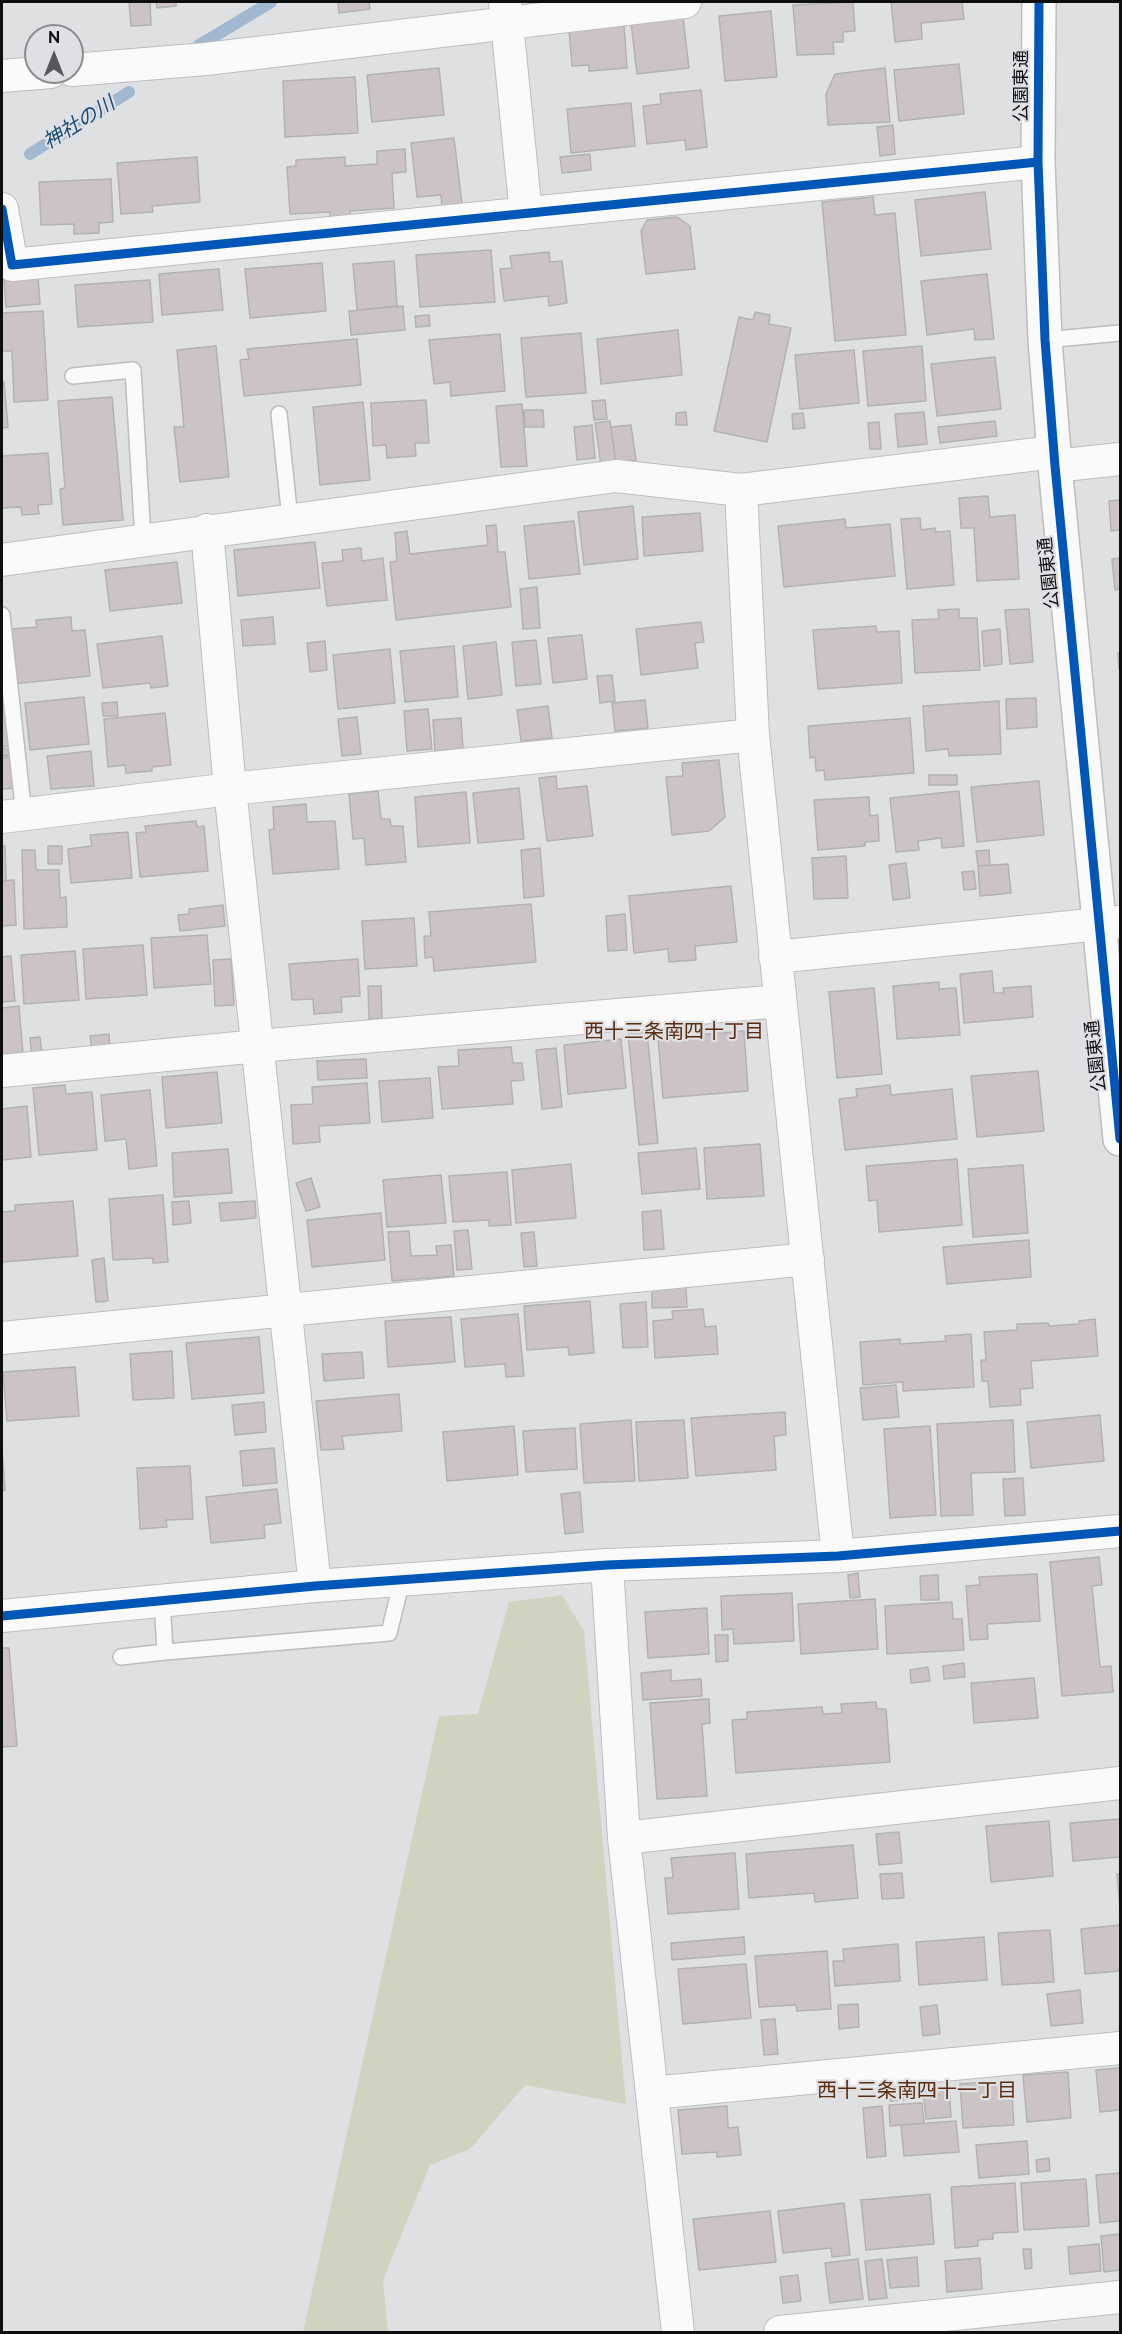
<!DOCTYPE html>
<html>
<head>
<meta charset="utf-8">
<style>
  body { margin:0 }
  #map { position:relative; width:1122px; height:2334px; overflow:hidden; background:#dfe0e2; font-family:Raleway,sans-serif }
  canvas { display:block }
  .frame { position:absolute; inset:0; border:3px solid #0d0e0f; pointer-events:none }
  .north { position:absolute; left:24px; top:24px; width:60px; height:60px; box-sizing:border-box; background:#dee0e3; border:2px solid #8a8c8e; border-radius:50%; rotate:0deg; font-size:16px; font-weight:700; line-height:24px; text-align:center; color:#0d0e0f }
  .north::after { content:''; display:block; margin:auto; width:21px; height:27px; background:#565859; clip-path:polygon(50% 0,100% 100%,50% 72%,0 100%) }
</style>
</head>
<body>
<div id="map">
<canvas width="1122" height="2334"></canvas>
<div class="frame"></div>
<div class="north">N</div>
</div>
<script>
const ctx = document.querySelector('canvas').getContext('2d');
ctx.lineJoin = 'round';
function fillPath(path, color) { ctx.fillStyle = color; ctx.fill(path, 'evenodd'); }
function trace(path, color, width, dash) { ctx.strokeStyle = color; ctx.lineWidth = width; ctx.lineCap = dash ? 'butt' : 'round'; ctx.setLineDash(dash || []); ctx.stroke(path); }
function label(font, color, halo, rows, align = 'center') {
  ctx.font = font + ' Raleway,"Noto Sans JP",sans-serif'; ctx.lineWidth = 4.5; ctx.setLineDash([]); ctx.textBaseline = 'middle'; ctx.strokeStyle = halo; ctx.fillStyle = color; for (const [text, x, y, turn = 0] of rows) {
    ctx.save(); ctx.translate(x, y); ctx.rotate((+turn || 0) * Math.PI / 180); ctx.textAlign = isNaN(turn) ? turn : align; if (halo) ctx.strokeText(text, 0, 0); ctx.fillText(text, 0, 0); ctx.restore();
  }
}
fillPath(new Path2D(`
  M562,1595L584,1631L626,2104L525,2085L470,2149L430,2165L383,2280L388,2332H303L439,1716L478,1714L509,1602Z`), '#d0d3c0');
trace(new Path2D(`
  M198,46L271,2
  M30,154L129,92`), '#a1b9d0', 12);
const building = new Path2D(`
  M129,2H150L151,25L131,26Z
  M156,2H176V6L157,8Z
  M338,2H369L370,9L339,13Z
  M853,2L855,31L843,32V42H833L834,54L797,55L793,5Z
  M891,2H962L964,19L921,23L922,39L895,42Z
  M771,11L777,77L725,81L719,16Z
  M683,17L689,68L637,74L631,23Z
  M624,25L627,68L589,71V65L572,66L569,30Z
  M959,64L964,114L899,121L894,70Z
  M439,68L444,115L372,122L367,75Z
  M885,68L890,122L828,125L826,94L835,74Z
  M355,77L358,133L285,137L283,81Z
  M701,90L707,147L686,150L685,140L647,144L643,106L661,104L660,94Z
  M631,103L635,146L571,153L567,109Z
  M893,125L895,154L880,156L877,127Z
  M454,138L462,203L442,206L441,195L417,197L411,143Z
  M405,149L406,172L392,173L394,208L350,211L351,221L331,223L330,212L290,214L287,167L296,166V160L345,157V166L377,164V151Z
  M590,154L591,170L562,173L560,157Z
  M197,157L200,202L152,206L153,212L121,214L117,163Z
  M111,179L113,222L99,223V233L74,234V224L41,225L39,182Z
  M985,192L991,249L921,256L915,200Z
  M873,197L875,215L895,213L906,335L835,341L822,202Z
  M677,217L690,226L695,269L646,274L641,231L647,220Z
  M491,250L495,302L420,307L416,255Z
  M549,252L550,262L562,261L567,303L549,306L548,296L504,301L500,269L512,268L510,256Z
  M394,261L397,306L357,310L353,264Z
  M322,263L326,311L250,318L245,269Z
  M219,269L223,310L162,315L159,274Z
  M987,274L994,339L975,340L974,329L927,335L921,281Z
  M38,277L40,304L6,307L4,280Z
  M150,280L153,322L78,327L75,285Z
  M403,306L405,330L351,335L349,311Z
  M43,311L48,400L14,402L12,351H2V313Z
  M755,312L770,315L769,324L791,328L767,442L714,431L739,317L753,320Z
  M429,315L430,326L416,327L415,316Z
  M678,330L682,375L601,384L597,339Z
  M581,333L586,393L526,397L521,338Z
  M500,334L505,391L451,396L450,382L434,384L429,340Z
  M357,339L361,385L244,396L240,360L249,359L247,349Z
  M216,346L229,477L180,482L174,427H184L177,350Z
  M922,346L926,401L868,406L863,351Z
  M854,350L859,403L800,409L795,355Z
  M995,357L1001,409L937,416L931,364Z
  M2,382H4L8,427L2,428Z
  M112,397L123,520L63,525L60,489L65,488L58,401Z
  M426,400L429,443H415L416,456L387,458L386,445L373,446L371,403Z
  M605,400L607,419L594,420L592,401Z
  M363,402L370,480L320,485L313,407Z
  M522,404L527,466L501,467L496,406Z
  M524,410H543L544,427H525Z
  M686,412L687,425H676V413Z
  M924,412L927,444L898,447L895,414Z
  M803,413L805,428L793,429L792,414Z
  M610,421L616,463L601,465L595,423Z
  M995,421L997,436L940,443L938,427Z
  M879,422L881,449H870L868,423Z
  M592,425L595,458L577,460L574,427Z
  M631,425L636,460L616,463L611,427Z
  M48,453L52,504L38,505L39,514L22,515L21,507L2,508V456Z
  M988,496L990,517L1015,515L1019,579L977,581L974,528H961L959,498Z
  M1120,500V530L1111,531L1109,501Z
  M633,506L638,559L584,565L578,512Z
  M700,513L703,551L644,556L642,517Z
  M920,518L921,530L935,528L936,532L950,531L954,585L907,589L901,519Z
  M845,519L846,528L890,524L895,576L784,587L778,526Z
  M574,521L580,574L529,579L524,526Z
  M496,525L498,552H505L511,607L396,620L390,562L397,561L395,533L407,531L410,554L488,545L486,526Z
  M315,542L320,588L238,596L234,550Z
  M361,548L362,561L383,558L387,600L327,606L322,563L343,561L342,550Z
  M1120,558V589L1115,590L1112,559Z
  M177,562L182,603L110,611L105,570Z
  M537,587L540,628L523,629L520,589Z
  M959,609V618H977L980,670L915,673L912,620L939,619L938,610Z
  M1029,609L1033,662L1010,664L1005,610Z
  M71,617L72,631L85,630L90,676L2,685V638L10,629L37,627L36,620Z
  M273,617L275,644L243,646L241,620Z
  M701,622L704,642L695,643L698,668L641,675L636,629Z
  M876,626L877,632L899,631L902,683L818,689L813,630Z
  M1000,629L1002,664L984,666L982,631Z
  M582,635L587,679L553,683L548,638Z
  M162,636L168,686L151,688L150,683L103,688L97,644Z
  M536,640L541,684L516,686L512,642Z
  M325,641L327,670L310,672L307,643Z
  M496,642L502,695L468,699L463,646Z
  M454,646L458,697L405,702L400,651Z
  M390,649L395,703L338,709L333,655Z
  M1118,653H1120V669H1119Z
  M612,675L615,701L600,703L597,676Z
  M84,697L89,744L30,750L25,703Z
  M1036,698L1037,727L1007,729L1006,699Z
  M2,700H5L9,746L2,747Z
  M645,700L648,728L615,731L612,703Z
  M999,701L1001,754L949,756L948,749L926,751L923,706Z
  M117,702L118,716H103L102,703Z
  M548,706L552,738L521,741L517,710Z
  M428,709L432,749L407,751L404,711Z
  M165,713L171,765L152,767V771L126,773L125,765L108,767L104,719Z
  M357,717L361,754L342,756L338,719Z
  M461,718L463,749L435,751L433,720Z
  M910,718L914,773L825,780L824,770L816,771L815,757L810,758L808,726Z
  M2,749H9L10,755L2,756Z
  M91,751L94,786L51,789L47,756Z
  M15,756L18,788L2,789V758Z
  M719,760L725,817L709,831L672,835L666,777L683,776L682,763Z
  M929,775H957V785H929Z
  M556,776L557,789L587,786L593,836L547,841L539,778Z
  M1039,781L1044,835L977,842L971,787Z
  M519,788L524,839L478,843L473,793Z
  M378,791L381,819H390L391,826H403L406,862L366,865L364,838L353,839L349,794Z
  M959,791L964,846L942,848L941,838L918,841L919,850L896,852L890,798Z
  M466,792L470,843L418,847L415,797Z
  M869,797L870,816L878,815L879,841L865,842V846L818,850L814,800Z
  M306,804L307,822L335,821L339,869L273,874L269,830L274,829L273,807Z
  M196,821L197,827L204,826L208,871L140,877L136,833L146,832L145,826Z
  M128,832L132,878L71,883L68,849L92,846L90,835Z
  M2,846H5L6,881H2Z
  M48,846H62V864H48Z
  M540,848L544,896L524,898L521,850Z
  M22,850H35L36,870H59L60,898L66,897L67,927L24,929Z
  M989,850L990,865L978,866L976,851Z
  M846,856L848,898L814,899L812,858Z
  M906,863L910,898L893,900L889,865Z
  M1008,864L1011,893L980,896L978,866Z
  M974,871L976,889L964,890L962,872Z
  M14,880L16,925L2,926V881Z
  M731,886L737,942L695,946L696,960L669,962L668,949L634,953L629,896Z
  M531,904L536,962L434,971L433,957L425,958L424,936H431L429,912Z
  M223,905L225,926L180,931L178,915L189,914V909Z
  M625,914L627,950L608,951L606,916Z
  M414,918L417,966L365,969L362,921Z
  M207,935L211,984L154,988L151,938Z
  M143,945L147,995L86,999L83,949Z
  M75,951L79,1000L24,1004L21,955Z
  M11,956L15,1001L2,1002V957Z
  M231,959L234,1005L215,1006L213,960Z
  M358,959L360,996L341,997L342,1012L314,1014L313,999L292,1000L289,964Z
  M992,971L994,993H1004L1003,988L1031,986L1033,1017L964,1023L960,974Z
  M939,982V989L956,988L960,1035L897,1039L893,986Z
  M368,986H381L382,1019H369Z
  M874,988L882,1074L837,1078L829,992Z
  M19,1006L23,1054L2,1056V1008Z
  M744,1031L748,1091L663,1098L658,1038Z
  M647,1032L658,1143L639,1145L628,1034Z
  M109,1034L110,1048L92,1050L90,1036Z
  M40,1037L42,1055L32,1056L30,1038Z
  M621,1039L626,1088L568,1094L564,1045Z
  M511,1047L513,1063H522L524,1080L511,1081L513,1104L442,1109L438,1067L459,1066L458,1050Z
  M556,1048L562,1107L542,1109L536,1050Z
  M366,1059L367,1078L318,1080L317,1061Z
  M1038,1071L1044,1131L977,1137L971,1076Z
  M217,1072L222,1123L166,1128L162,1077Z
  M430,1078L433,1118L382,1122L379,1081Z
  M367,1083L370,1123L319,1126L320,1142L293,1144L291,1105L313,1104L312,1087Z
  M65,1085L66,1094L92,1092L97,1150L39,1155L33,1088Z
  M890,1085L891,1095L952,1089L957,1139L845,1150L839,1099L857,1097L856,1089Z
  M150,1090L157,1166L129,1169L126,1139L105,1141L101,1095Z
  M27,1106L31,1157L2,1160V1109Z
  M760,1144L764,1196L707,1199L704,1148Z
  M696,1148L700,1189L642,1194L638,1153Z
  M228,1149L232,1193L174,1197L172,1153Z
  M957,1159L962,1225L879,1232L877,1200L869,1201L866,1166Z
  M571,1164L576,1218L516,1223L512,1170Z
  M1023,1165L1028,1233L973,1237L968,1169Z
  M507,1172L511,1225L489,1226V1220L453,1222L449,1176Z
  M441,1175L446,1223L387,1227L383,1180Z
  M311,1178L320,1207L306,1211L296,1183Z
  M163,1195L168,1262L153,1263V1258L113,1260L109,1199Z
  M73,1201L78,1256L2,1262V1212L15,1211V1205Z
  M189,1201L191,1223L173,1225L172,1202Z
  M255,1201L256,1218L221,1221L219,1203Z
  M661,1210L664,1249L644,1250L642,1212Z
  M381,1213L385,1260L312,1267L307,1220Z
  M468,1230L472,1269L457,1270L454,1231Z
  M409,1231L411,1256L437,1255L436,1246L451,1245L454,1276L392,1281L388,1232Z
  M534,1232L537,1266L524,1267L521,1233Z
  M1029,1240L1031,1277L947,1284L943,1247Z
  M104,1258L108,1301L96,1302L92,1260Z
  M686,1287L687,1307L652,1308V1288Z
  M590,1301L594,1353L569,1355L568,1347L527,1350L524,1306Z
  M646,1302L648,1347L623,1348L620,1304Z
  M703,1309L705,1327L716,1326L718,1354L655,1358L653,1321L673,1319L672,1311Z
  M518,1314L524,1376L506,1377L505,1364L465,1367L461,1319Z
  M451,1317L455,1362L388,1367L385,1321Z
  M1095,1319L1098,1356L1031,1361L1033,1388L1020,1389L1021,1405L990,1407L988,1381H982L981,1360H986L984,1332L1017,1330V1324L1048,1323L1049,1326L1079,1324V1321Z
  M971,1334L974,1387L903,1391V1382L863,1385L860,1342L900,1339V1344L946,1341L945,1336Z
  M259,1337L264,1393L192,1399L186,1343Z
  M172,1351L174,1398L133,1400L130,1354Z
  M362,1352L364,1378L324,1381L322,1354Z
  M75,1367L79,1416L7,1421L3,1372Z
  M896,1385L899,1417L863,1420L860,1388Z
  M399,1394L402,1431L342,1436L344,1449L321,1450L316,1401Z
  M264,1402L266,1432L235,1435L232,1405Z
  M785,1412L786,1435L774,1436L776,1470L696,1476L691,1418Z
  M1100,1415L1104,1461L1031,1468L1027,1422Z
  M631,1420L635,1481L584,1483L580,1424Z
  M684,1420L688,1478L639,1481L636,1422Z
  M1013,1420L1015,1472L971,1473L973,1515L941,1516L937,1424Z
  M514,1426L518,1475L447,1481L443,1432Z
  M930,1426L936,1515L890,1518L884,1429Z
  M575,1428L577,1469L526,1472L523,1431Z
  M2,1448L5,1490L2,1491Z
  M274,1448L277,1483L243,1486L240,1451Z
  M190,1466L193,1519L166,1520L167,1527L140,1529L137,1468Z
  M1023,1478L1025,1515L1005,1516L1003,1479Z
  M277,1489L281,1523L264,1525L265,1538L211,1543L206,1497Z
  M580,1492L583,1532L565,1534L561,1494Z
  M1099,1557L1102,1585L1092,1586L1100,1667L1111,1666L1113,1692L1062,1696L1050,1562Z
  M858,1573L860,1597L850,1598L848,1575Z
  M1037,1574L1040,1621L987,1624L988,1639L970,1640L966,1586L980,1585L979,1577Z
  M938,1575L939,1600H921L920,1576Z
  M792,1593L794,1641L734,1644L733,1629L722,1630L721,1596Z
  M875,1599L878,1649L801,1654L798,1604Z
  M952,1602L953,1619H962L964,1650L887,1654L885,1606Z
  M707,1608L709,1654L648,1658L645,1612Z
  M715,1635H728V1661L716,1662Z
  M2,1648H9L17,1746L2,1747Z
  M964,1663L965,1677L944,1679L943,1666Z
  M928,1667L930,1681L911,1683L910,1670Z
  M671,1670V1681L701,1679L702,1696L643,1700L641,1673Z
  M1034,1678L1038,1718L974,1723L971,1683Z
  M709,1699L710,1723L702,1724L707,1796L657,1799L650,1703Z
  M876,1702L877,1709H886L890,1762L736,1773L732,1720L747,1719V1712L822,1707L823,1714L842,1713L841,1704Z
  M1120,1819V1857L1073,1861L1070,1823Z
  M1049,1821L1053,1876L991,1882L986,1826Z
  M899,1832L902,1863L879,1865L876,1834Z
  M853,1845L858,1898L815,1902L814,1893L749,1898L746,1854Z
  M735,1853L739,1909L668,1914L665,1878H673L671,1858Z
  M902,1873L904,1898L882,1899L880,1874Z
  M1117,1874H1120V1908Z
  M1120,1925V1971L1085,1974L1081,1929Z
  M1050,1930L1054,1982L1002,1985L998,1933Z
  M744,1937L745,1954L672,1960L671,1943Z
  M984,1937L987,1980L919,1985L916,1942Z
  M898,1944L900,1981L835,1986L833,1961H844L843,1949Z
  M827,1951L831,2009L797,2011L796,2005L759,2007L755,1956Z
  M746,1964L751,2018L683,2024L678,1969Z
  M1080,1990L1083,2023L1051,2026L1047,1994Z
  M858,2004L859,2027L839,2029L838,2005Z
  M937,2005L940,2034L923,2036L920,2007Z
  M775,2019L778,2054L764,2055L761,2020Z
  M1120,2068V2110L1100,2112L1096,2070Z
  M1068,2072L1071,2118L1027,2122L1023,2075Z
  M1011,2080L1014,2125L963,2128L960,2084Z
  M903,2086L904,2100L890,2101L889,2087Z
  M949,2087L951,2117L926,2119L923,2089Z
  M922,2103L924,2123L890,2126L889,2105Z
  M727,2106L728,2128L738,2127L741,2155L717,2157V2152L682,2154L678,2110Z
  M882,2106L886,2156L867,2158L863,2108Z
  M956,2121L959,2152L904,2156L901,2125Z
  M1027,2141L1029,2174L979,2178L976,2145Z
  M1049,2158L1050,2171L1037,2172L1036,2160Z
  M1120,2173V2221L1100,2223L1096,2175Z
  M1086,2179L1089,2226L1024,2230L1021,2183Z
  M1015,2183L1018,2232L993,2233V2239L978,2240V2246L955,2248L951,2187Z
  M930,2194L934,2244L866,2250L861,2200Z
  M844,2203L850,2255L832,2257L831,2248L783,2253L778,2211Z
  M770,2211L776,2262L699,2270L693,2219Z
  M1120,2234V2270L1104,2272L1101,2236Z
  M1099,2244L1101,2271L1070,2274L1068,2247Z
  M1023,2249H1031L1032,2268L1025,2269Z
  M917,2257L919,2286L890,2288L887,2260Z
  M980,2258L982,2289L947,2292L945,2261Z
  M858,2259L863,2299L830,2303L825,2263Z
  M882,2259L887,2298L869,2300L865,2261Z
  M798,2275L801,2301L783,2303L780,2277Z`);
fillPath(building, '#cbc3c6');
trace(building, '#b2b2b3', 1.5);
const service = new Path2D(`
  M1045,340L1120,333
  M73,376L133,370L143,539
  M279,414L290,519
  M2,615L24,815
  M162,1600L165,1652L389,1633L402,1580
  M121,1657L165,1652`);
const minor = new Path2D(`
  M505,3L526,214
  M72,70L206,59L685,2
  M2,76L51,72
  M2,209L12,265L1038,162
  M1055,466L1120,459
  M741,490L753,735L838,1556
  M207,530L230,789L315,1586
  M2,560L616,476L741,490L1054,452
  M2,817L230,789L753,735
  M775,957L1120,922
  M2,1071L258,1046L780,1001
  M2,1338L808,1259
  M607,1565L624,1838L678,2332
  M2,1616L315,1586L607,1565L838,1556L1120,1531
  M624,1838L1120,1783
  M652,2093L1120,2048
  M780,2332L1120,2297`);
const tertiary = new Path2D(`
  M1039,2L1038,162L1045,340L1055,466L1120,1139`);
trace(service, '#bcbdbe', 18);
trace(minor, '#bcbdbe', 34);
trace(tertiary, '#bcbdbe', 36);
trace(service, '#fafafb', 15);
trace(minor, '#fafafb', 32);
trace(tertiary, '#fafafb', 33);
trace(new Path2D(`
  M1039,2L1038,162L1045,340L1055,466L1120,1139
  M2,209L12,265L1038,162
  M2,1616L315,1586L607,1565L838,1556L1120,1531`), '#0057b8', 9);
label('18px', '#0d0e0f', '#dee0e3', [
  ["公園東通",1022,86,-90],
  ["公園東通",1049,573,-96],
  ["公園東通",1096,1056,-96]
]);
label('italic 20px', '#184b76', '#dee0e3', [
  ["神社の川",79,123,-32]
]);
label('20px', '#5b2c0f', '#dee0e3', [
  ["西十三条南四十丁目",674,1032],
  ["西十三条南四十一丁目",917,2091]
]);
</script>
</body>
</html>
